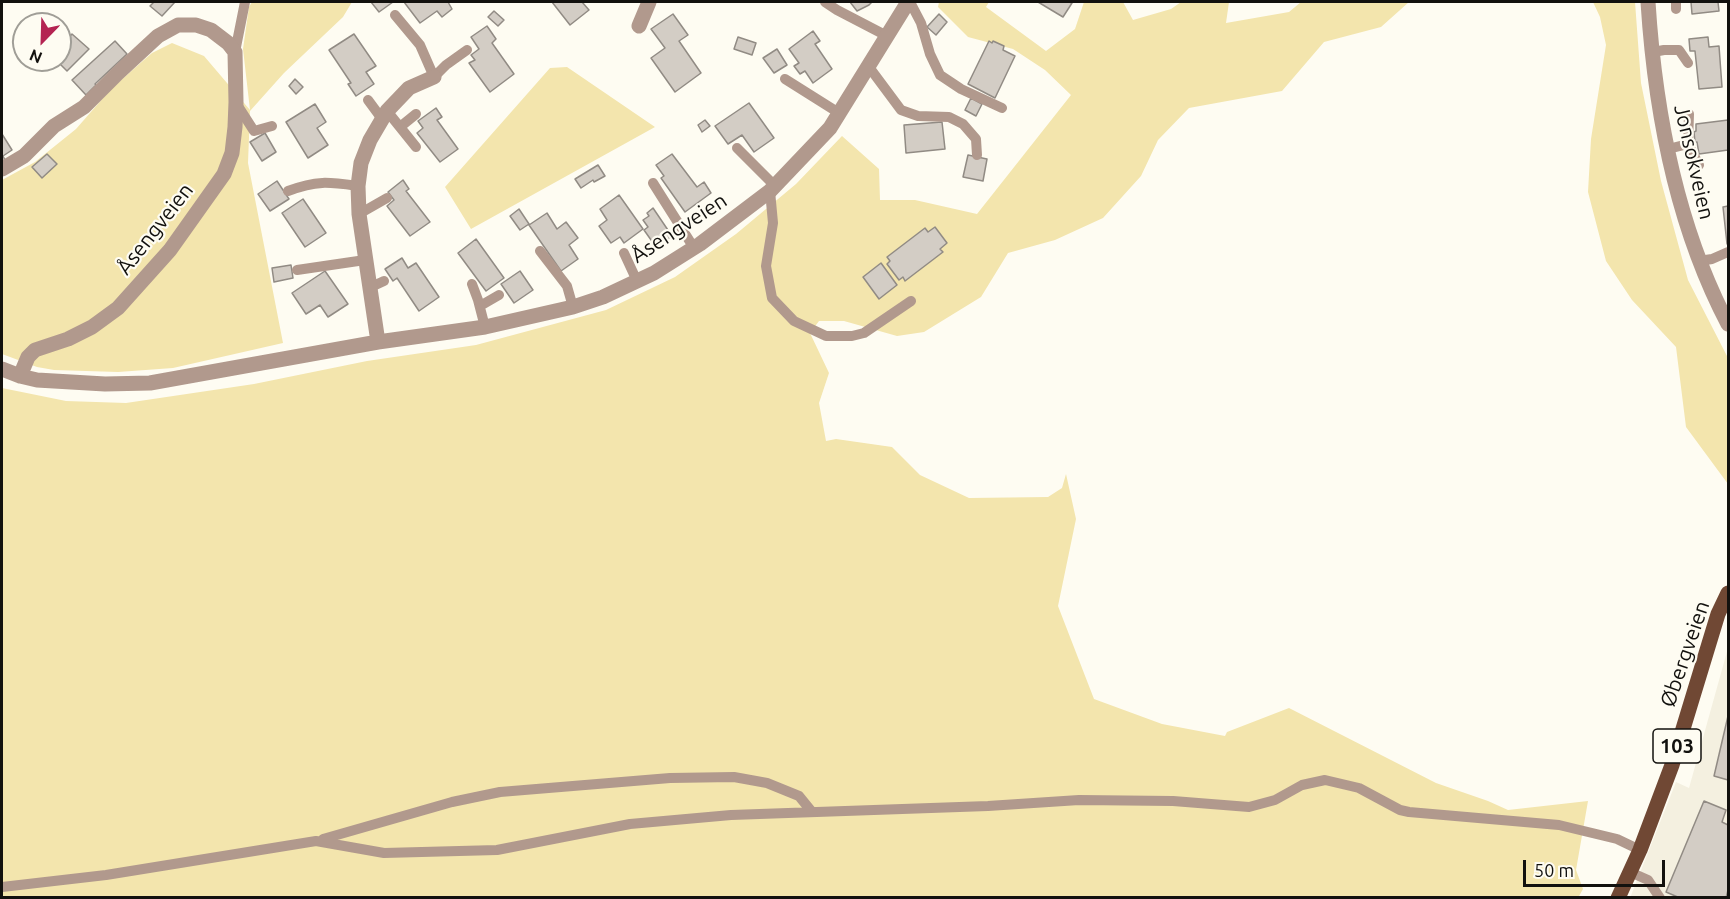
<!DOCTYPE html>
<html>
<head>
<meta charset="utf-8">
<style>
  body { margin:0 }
  #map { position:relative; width:1730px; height:899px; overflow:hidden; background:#fefcf2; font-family:Ubuntu,sans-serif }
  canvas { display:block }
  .frame { position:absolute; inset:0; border:3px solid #12110e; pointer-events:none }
  .north { position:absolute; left:12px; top:12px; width:60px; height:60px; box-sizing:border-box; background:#fefcf2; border:2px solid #a09e97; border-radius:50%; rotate:203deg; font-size:16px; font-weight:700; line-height:24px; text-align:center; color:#12110e }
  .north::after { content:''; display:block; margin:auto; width:21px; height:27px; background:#b42452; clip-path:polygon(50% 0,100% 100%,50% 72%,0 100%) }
  .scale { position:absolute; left:1523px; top:860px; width:142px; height:27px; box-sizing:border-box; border:3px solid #12110e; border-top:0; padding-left:8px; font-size:18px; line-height:21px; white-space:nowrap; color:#12110e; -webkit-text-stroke:4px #fefcf2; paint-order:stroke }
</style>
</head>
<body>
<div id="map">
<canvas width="1730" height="899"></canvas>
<div class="frame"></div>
<div class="north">N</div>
<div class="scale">50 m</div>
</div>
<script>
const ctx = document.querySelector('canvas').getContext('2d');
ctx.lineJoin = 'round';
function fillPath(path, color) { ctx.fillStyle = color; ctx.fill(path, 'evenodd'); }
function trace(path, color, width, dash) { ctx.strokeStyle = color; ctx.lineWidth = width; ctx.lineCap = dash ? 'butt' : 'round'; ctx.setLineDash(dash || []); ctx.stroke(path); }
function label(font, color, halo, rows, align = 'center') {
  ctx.font = font + ' Ubuntu,sans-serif'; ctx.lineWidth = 4.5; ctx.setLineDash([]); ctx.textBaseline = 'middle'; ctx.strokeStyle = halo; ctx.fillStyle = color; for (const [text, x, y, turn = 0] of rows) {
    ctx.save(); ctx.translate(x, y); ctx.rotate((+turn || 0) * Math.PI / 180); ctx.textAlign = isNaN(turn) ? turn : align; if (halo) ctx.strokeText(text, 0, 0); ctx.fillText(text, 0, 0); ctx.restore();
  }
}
fillPath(new Path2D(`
  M1728,648V897L1630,898L1676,782L1689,788Z`), '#f4f0e0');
fillPath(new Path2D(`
  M252,2H352L343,17L284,73L250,111L248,163L283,343L173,368L118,372L54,370L37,367L2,354V180L35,162L76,129L111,89L145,59L152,53L172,43L204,56L250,110L243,49L249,7Z
  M939,2H989L986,7L1046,51L1075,29L1084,2H1123L1133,20L1171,9L1181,2H1229L1226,23L1289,12L1301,2H1409L1381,27L1324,42L1282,91L1189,108L1158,140L1141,176L1103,218L1055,240L1008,253L981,297L924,332L897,336L844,321H819L810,333L829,373L819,403L826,441L836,439L892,447L920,475L969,498L1048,497L1062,488L1066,474L1076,519L1058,606L1094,699L1162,724L1225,736L1227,732L1289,708L1436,783L1488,801L1508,810L1588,801L1576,870L1583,889L1578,898L2,897V388L66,401L126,403L254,384L367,361L476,345L606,310L675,277L736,234L796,184L842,136L879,169L880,200H915L977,214L1071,95L1045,70L1013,49L968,37L938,7Z
  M1593,2H1635L1641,83L1661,181L1688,280L1728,358V484L1686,427L1676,347L1632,300L1606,261L1588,192L1591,139L1606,45L1600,17Z
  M567,67L655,127L471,229L445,187L550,68Z`), '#f3e5ad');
const building = new Path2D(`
  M154,2H175L162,16L150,6Z
  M371,2H393L379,12Z
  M404,2H448L452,9L442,17L437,11L420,23Z
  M552,2H582L589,10L570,25Z
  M850,2H872L869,5L857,11Z
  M1038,2H1069L1072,3L1063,17Z
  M1691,2H1718L1719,11L1692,14Z
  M494,11L504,20L498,26L488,17Z
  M673,14L688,35L679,41L701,73L675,92L651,58L665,48L651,29Z
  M939,14L947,22L936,35L927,27Z
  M487,26L496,39L492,43L514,74L490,92L469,63L475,60L471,55L479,49L471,37Z
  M813,31L820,41L815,44L832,69L813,83L805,71L800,74L794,66L799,63L789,49Z
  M72,34L89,49L67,71L56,60H60V47Z
  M354,34L376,66L366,72L374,84L356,96L348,84L351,83L329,50Z
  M738,37L756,43L752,55L734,49Z
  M1708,37L1709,47L1719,46L1722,87L1699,89L1695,51H1690L1689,39Z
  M115,41L127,54L95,84L96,85L86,95L72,80Z
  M989,41L992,43L993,41L1004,46L1003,50L1015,56L995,98L968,84Z
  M777,49L787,65L774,73L763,58Z
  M295,79L303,87L296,94L289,86Z
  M971,98L982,104L976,116L965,110Z
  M749,103L774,138L754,152L742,135L728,144L715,126Z
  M315,104L326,122L317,128L328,145L308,158L286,122Z
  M436,108L442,117L437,120L458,149L440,162L417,133L423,128L418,121Z
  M705,120L710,126L702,132L698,125Z
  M1728,120V150L1699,154L1697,142H1695L1694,132L1696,131V124Z
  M942,122L945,149L906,153L904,125Z
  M265,133L276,152L262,161L250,142Z
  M2,134L12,150L3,156L5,160L2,162Z
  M47,154L57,164L42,178L32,167Z
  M672,154L697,187L704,182L711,193L685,212L661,178L664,176L656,165Z
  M968,155L987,159L983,181L963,177Z
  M598,165L605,176L594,182L593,180L581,188L575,179Z
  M403,180L409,189L406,191L430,222L410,236L387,206L394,200L388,192Z
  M277,181L289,199L270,211L258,194Z
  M619,195L643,229L624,243L620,237L611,243L599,226L607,220L600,209Z
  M303,199L326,233L305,247L282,213Z
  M1728,206V244H1727L1723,207Z
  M653,208L672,236L656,247L644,230L648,227L643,220L649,216L647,213Z
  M519,209L529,224L520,230L510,216Z
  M547,213L557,229L566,222L578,238L569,245L578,259L561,271L529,225Z
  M935,227L947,243L940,249L943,252L905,281L903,277L899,280L887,264L890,261L887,257L925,228L928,232Z
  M476,239L504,278L486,291L458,253Z
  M402,258L408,268L416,263L439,297L419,311L397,278L393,281L385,269Z
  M881,263L897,285L879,299L863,277Z
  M291,265L293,278L274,282L272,268Z
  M325,271L348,304L328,317L320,305L306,314L292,293Z
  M520,271L533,290L514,303L501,284Z
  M1728,716V780L1714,776Z
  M1704,801L1726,810L1722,822L1728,825V890L1726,898H1680L1666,892Z`);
fillPath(building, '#d3cdc5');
trace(building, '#918b84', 1.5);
trace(new Path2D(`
  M825,2L837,10L887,36
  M910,2L921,23L930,54L940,75L961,89L1002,108
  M1676,2V9
  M395,15L420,45L434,77L446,65L467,50
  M235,52L245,2
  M1653,52L1664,50H1679L1688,63
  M869,67L901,110L918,116L949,117L963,124L976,139L977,155
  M785,79L839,113
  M368,100L382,119
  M236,103L254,131L272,126
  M387,111L416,147
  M400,127L416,114
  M1688,144L1699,165
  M737,148L775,186
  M1668,149L1688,144L1689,114
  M653,183L694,248
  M288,191C317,180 329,182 358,186
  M770,191L773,223L766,266L772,298L794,321L826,336H852L864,333L911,301
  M359,214L387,198
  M540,251L567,286L573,307
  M624,253L637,281
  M1699,261L1712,259L1728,252
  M297,270L365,260
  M472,284L478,300L485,327
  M371,287L384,281
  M480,306L499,295
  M323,839L452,802L500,792L670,778L734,777L767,783L799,796L812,812
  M1630,872L1648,880L1660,898
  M2,887L106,875L316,841L384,853L497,850L630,824L731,815L988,806L1079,800L1173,801L1249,807L1275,800L1302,785L1325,780L1359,788L1400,810L1409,812L1559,825L1617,839L1640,850`), '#b1998d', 10);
trace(new Path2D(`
  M1648,2C1655,112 1676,225 1728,324
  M639,26L649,2
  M2,169L24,156L54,126L84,107L118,73L158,36L178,25H196L211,30L228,43L235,52L236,102L235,127L232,153L224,174L170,250L118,308L92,327L68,339L35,350L28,357L20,376
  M378,342L359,214L358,186L361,163L370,140L387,111L409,88L434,77
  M2,369L20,376L37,380L105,384L150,383L378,342L485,327L573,307L603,297L654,273L700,244L770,191L830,128L908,2`), '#b1998d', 15);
trace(new Path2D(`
  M1618,898L1640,850L1672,765L1718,614L1728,593`), '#704834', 15);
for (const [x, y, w] of [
  [1677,746,48]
]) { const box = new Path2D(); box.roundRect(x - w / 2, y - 17, w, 34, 4.5); ctx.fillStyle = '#fefcf2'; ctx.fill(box); trace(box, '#12110e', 1.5); }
label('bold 20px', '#12110e', null, [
  ["103",1677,746]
]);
label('21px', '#12110e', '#fefcf2', [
  ["Jonsokveien",1694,162,77],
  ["Åsengveien",679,228,-33],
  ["Åsengveien",155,229,-52],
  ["Øbergveien",1685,654,-71]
]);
</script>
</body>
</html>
